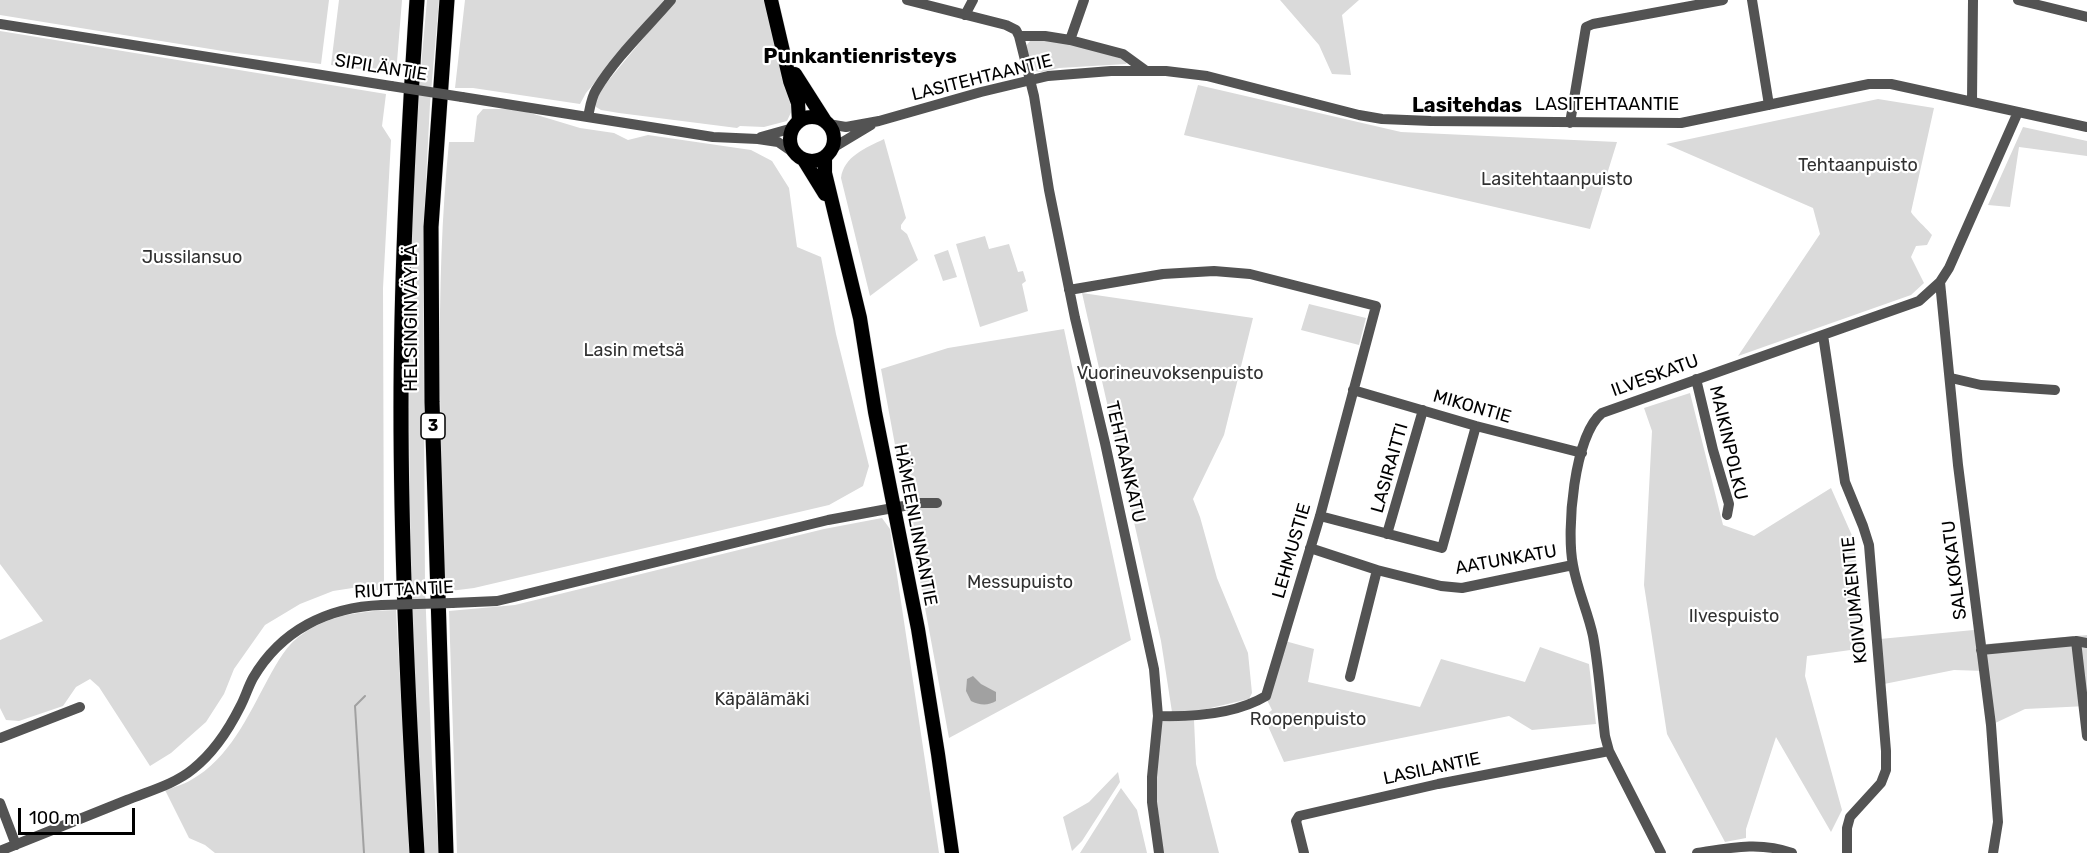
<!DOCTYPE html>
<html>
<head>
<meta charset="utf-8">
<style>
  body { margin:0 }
  #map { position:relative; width:2087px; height:853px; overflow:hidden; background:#fff; font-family:Rubik,sans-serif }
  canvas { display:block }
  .scale { position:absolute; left:18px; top:808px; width:117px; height:27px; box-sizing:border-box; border:3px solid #000; border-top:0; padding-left:8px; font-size:18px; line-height:21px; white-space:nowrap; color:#000; -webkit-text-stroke:4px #fff; paint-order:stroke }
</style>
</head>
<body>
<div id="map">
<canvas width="2087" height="853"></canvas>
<div class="scale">100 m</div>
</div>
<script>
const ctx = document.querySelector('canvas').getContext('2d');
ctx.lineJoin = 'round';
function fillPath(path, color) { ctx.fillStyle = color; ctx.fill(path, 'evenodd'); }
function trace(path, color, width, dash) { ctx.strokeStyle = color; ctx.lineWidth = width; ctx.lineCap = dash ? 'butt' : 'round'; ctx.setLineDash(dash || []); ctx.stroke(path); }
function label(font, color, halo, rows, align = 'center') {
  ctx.font = font + ' Rubik,sans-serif'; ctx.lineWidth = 4.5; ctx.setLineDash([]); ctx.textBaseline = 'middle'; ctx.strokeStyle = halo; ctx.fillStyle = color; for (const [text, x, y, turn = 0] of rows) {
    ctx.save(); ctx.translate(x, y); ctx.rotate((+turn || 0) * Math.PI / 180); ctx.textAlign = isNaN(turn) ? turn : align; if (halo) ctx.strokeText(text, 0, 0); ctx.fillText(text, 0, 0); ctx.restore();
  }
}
fillPath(new Path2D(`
  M0,0H329L321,64L229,52L0,15Z
  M339,0H402L396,74L331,65Z
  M427,0H439L430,104L423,238L425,588L432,763L439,853H422C409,568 399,284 427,0Z
  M465,0H664L586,93L580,104L473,88H455Z
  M675,0H764L793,108L787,121L764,127L740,126L737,128L619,113L601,110L596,107L594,103L598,93Z
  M1280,0H1359L1342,15L1351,75L1332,74L1319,45Z
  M0,31L386,94L382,126L391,140L383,288L384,591L359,587L333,591L300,604L265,625L234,669L224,694L206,722L171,753L150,766L99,687L90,679L76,687L63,706L19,721L6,720L0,708V640L43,621L0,564Z
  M1036,38L1080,45L1128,61L1126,64L1059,68L1042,72L1034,71L1029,62L1026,46L1030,41Z
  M1198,85L1401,132L1617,142L1590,229L1184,135Z
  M1878,99L1934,108L1911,212C1913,216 1928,230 1932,235L1927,245L1916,246L1911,257L1924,283L1911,295L1738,356L1820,234L1813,208L1666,144Z
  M483,109H517L580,128L614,133L628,140L648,135L751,150L772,161L789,188L797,247L821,257L836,334L869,466L863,486L829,505L474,588L450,591L445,589C441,440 434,291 449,142H474L477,116Z
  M2023,127L2087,141V156L2019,147L2010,207L1988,205Z
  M884,139L906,218L901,225V229L907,234L918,260L870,296L841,178C844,156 866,148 884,139Z
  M985,236L989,249L1009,244L1018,272L1023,271L1026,281L1022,284L1028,311L980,327L956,244Z
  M948,250L957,277L943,281L934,255Z
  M1082,293L1253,318L1224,435L1193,499L1200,517L1217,578L1248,653L1252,693L1249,699L1202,710L1172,712L1161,641Z
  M1309,304L1366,318L1359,345L1301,330Z
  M1064,329L1131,640L949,738L881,369L948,348Z
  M1690,393L1723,525L1754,536L1831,488L1854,540L1865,648L1807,656L1805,676L1842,810L1831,832L1776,737L1746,829V838L1725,842L1667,734L1644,585L1652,431L1644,408Z
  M882,518L890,529L939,853H457L449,611L515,605L824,529Z
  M396,610L410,853H215L205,845L189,838L165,790C174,787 183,785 191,780C229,759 248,716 268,679C277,663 287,643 304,633C332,614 363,611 396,610Z
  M1984,629L1986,644L2087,635V706L2025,709L1991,725L1985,671L1954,670L1884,684L1880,639Z
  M1285,641L1314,649L1308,682L1420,707L1441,659L1525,682L1540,647L1589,664L1596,724L1532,730L1509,716L1284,762L1264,717L1272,710L1267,700Z
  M1194,720L1196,764L1219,853H1163L1154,777L1160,722Z
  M1118,772L1120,782L1082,841L1072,851L1063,817L1089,802Z
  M1121,788L1137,810L1147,853H1080Z`), '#dadada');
fillPath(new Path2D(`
  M973,676L981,684L996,692V701C988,706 979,705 971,701L966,691L967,679Z`), '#a1a1a1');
trace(new Path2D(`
  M364,853L355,706L365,696`), '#a1a1a1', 2);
const major = new Path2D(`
  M771,0L790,81L798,103L799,121
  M795,74L825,121
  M790 139a22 22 0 1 1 44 0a22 22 0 1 1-44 0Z
  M825,157V173L860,318L875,412L918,629L938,754L952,853
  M804,160L825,194`);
const highway = new Path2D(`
  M417,853C408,705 401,556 401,408C401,272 408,136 417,0
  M446,853L432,402L431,227L447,0`);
trace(major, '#dbdbdb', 15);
trace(highway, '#dbdbdb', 16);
trace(new Path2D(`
  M907,0L1006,25L1016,30L1019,36L1034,96L1049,190L1075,318L1105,443L1154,669L1158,716L1152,777V802L1159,853
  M1752,0L1769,105
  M2018,0L2087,17
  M965,15L973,0
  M0,24L391,86
  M1019,36H1045L1070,40L1123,54L1145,70
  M1070,40L1084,0
  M462,97L713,137L758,139L778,142L794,153
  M1972,101L1973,0
  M588,117C590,108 591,98 596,90C616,57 646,29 671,0
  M1570,123L1586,27L1593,24L1723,0
  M828,124L846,127L879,121L981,92L1048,76L1111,71H1166L1207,76L1359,115L1382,119L1431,121L1681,123L1869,84H1891L2087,127
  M761,137L793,128
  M831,149L871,125
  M1940,282L1958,465L1991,725L1998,822L1993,853
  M1069,290L1163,274L1214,271L1250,274L1376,306L1320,516L1266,696C1236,714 1192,717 1158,716
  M1823,335L1845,482L1863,526L1869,545L1886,751V770L1881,783L1850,817L1847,828V853
  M1951,378L1981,385L2055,390
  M1696,379L1713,450L1729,504L1727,515
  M1353,390L1476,426L1582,453
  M1320,516L1442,548L1476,426
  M1387,534L1423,410
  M1310,548L1377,570
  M452,603L497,601L514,597L828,520L920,503H937
  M2076,641L2087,736
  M1981,650L2076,641L2087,643
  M1350,677L1377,570L1441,586L1462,588L1573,565
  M0,738L80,707
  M0,803L16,845
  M0,851C42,834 85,817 127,800C149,791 175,784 193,769C213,753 229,729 240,707C245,698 248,687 253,678C281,630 328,607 382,605
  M1304,853L1296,821L1299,816L1438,784L1609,751
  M1661,853L1609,751L1605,736C1601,702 1599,669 1593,636C1588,612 1577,589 1573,565C1566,531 1574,435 1602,413L1919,301L1940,282L1949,268L2018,112
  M1697,853C1729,848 1760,841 1792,853`), '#535353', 10);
trace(major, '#000', 14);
trace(highway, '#000', 15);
trace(new Path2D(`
  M391,86L462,97
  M382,605L452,603`), '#535353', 10);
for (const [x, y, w] of [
  [433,426,24]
]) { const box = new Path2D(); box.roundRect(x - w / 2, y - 13, w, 26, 4.5); ctx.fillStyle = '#fff'; ctx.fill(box); trace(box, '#000', 1.5); }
label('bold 16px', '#000', null, [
  ["3",433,426]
]);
label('18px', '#000', '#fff', [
  ["SIPILÄNTIE",381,68,9],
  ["LASITEHTAANTIE",982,78,-14],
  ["LASITEHTAANTIE",1607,105],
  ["HELSINGINVÄYLÄ",412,318,-90],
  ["ILVESKATU",1655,376,-20],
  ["MIKONTIE",1472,407,16],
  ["MAIKINPOLKU",1728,443,77],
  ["TEHTAANKATU",1125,462,77],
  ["LASIRAITTI",1390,468,-74],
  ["HÄMEENLINNANTIE",915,525,79],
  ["LEHMUSTIE",1292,551,-74],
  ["AATUNKATU",1506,560,-10],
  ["SALKOKATU",1955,570,-97],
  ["RIUTTANTIE",404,590,-3],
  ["KOIVUMÄENTIE",1855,600,-96],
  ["LASILANTIE",1432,769,-12]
]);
label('18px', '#313131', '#fff', [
  ["Tehtaanpuisto",1858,166],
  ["Lasitehtaanpuisto",1557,180],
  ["Jussilansuo",192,258],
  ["Lasin metsä",634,351],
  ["Vuorineuvoksenpuisto",1170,374],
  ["Messupuisto",1020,583],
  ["Ilvespuisto",1734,617],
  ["Käpälämäki",762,700],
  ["Roopenpuisto",1308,720]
]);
label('bold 20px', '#000', '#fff', [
  ["Lasitehdas",1467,106]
]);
label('bold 21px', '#000', '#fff', [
  ["Punkantienristeys",860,57]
]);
</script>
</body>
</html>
